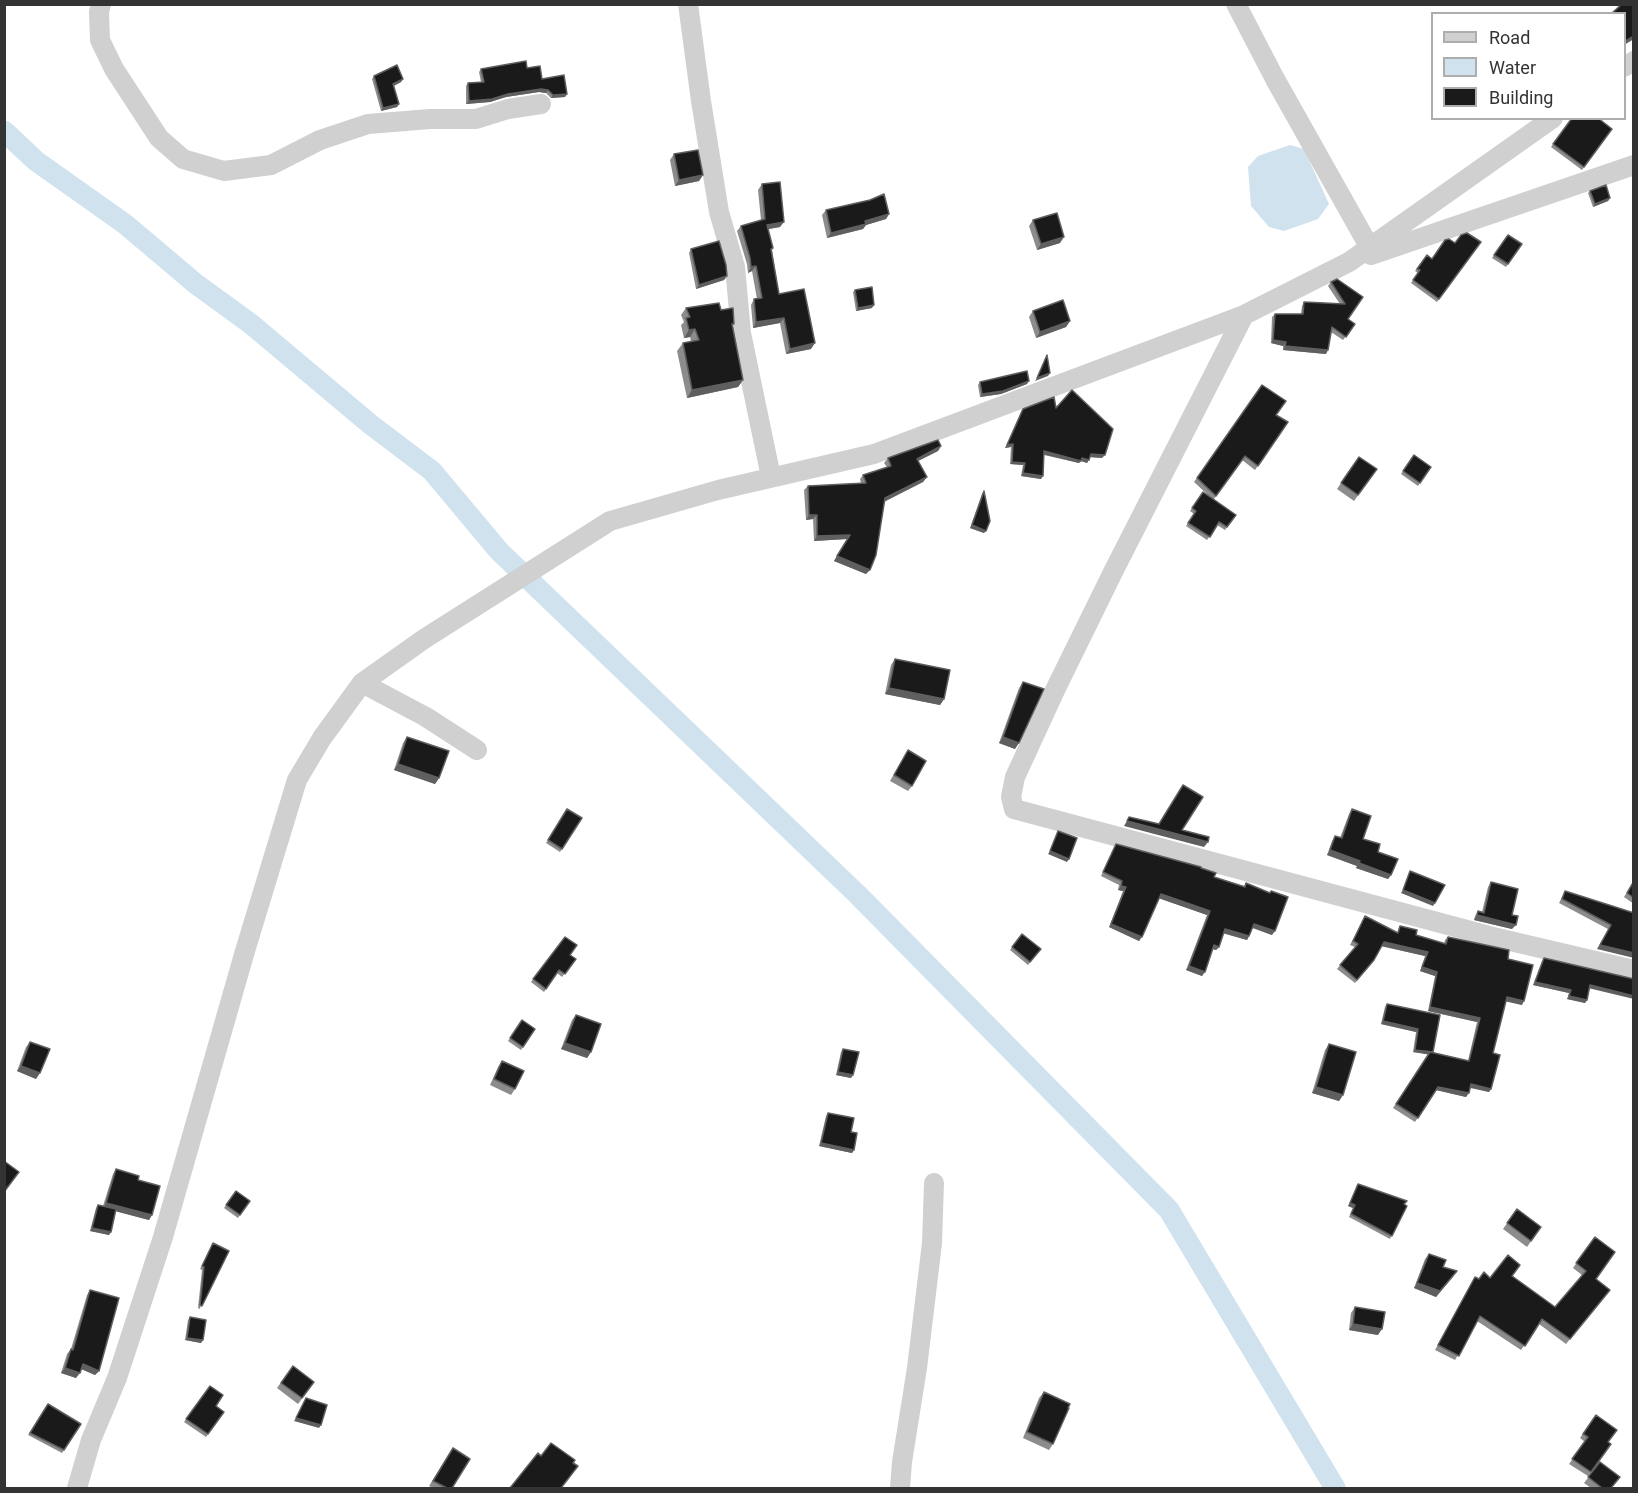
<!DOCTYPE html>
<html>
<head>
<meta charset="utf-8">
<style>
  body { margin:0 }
  #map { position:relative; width:1638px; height:1493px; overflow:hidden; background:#fff; font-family:Roboto,sans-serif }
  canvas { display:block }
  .frame { position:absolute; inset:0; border:6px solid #333; pointer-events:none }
  .legend { position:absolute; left:1431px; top:12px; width:195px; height:108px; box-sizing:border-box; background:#fff; border:2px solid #adadad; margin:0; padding:8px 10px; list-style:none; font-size:18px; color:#333 }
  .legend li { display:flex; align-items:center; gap:12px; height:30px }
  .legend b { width:30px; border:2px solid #adadad }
</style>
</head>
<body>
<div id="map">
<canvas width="1638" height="1493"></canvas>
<div class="frame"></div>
<ul class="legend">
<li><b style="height:8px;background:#d0d0d0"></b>Road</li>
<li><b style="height:16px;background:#cfe2ee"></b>Water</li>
<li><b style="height:16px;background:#1a1a1a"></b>Building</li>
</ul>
</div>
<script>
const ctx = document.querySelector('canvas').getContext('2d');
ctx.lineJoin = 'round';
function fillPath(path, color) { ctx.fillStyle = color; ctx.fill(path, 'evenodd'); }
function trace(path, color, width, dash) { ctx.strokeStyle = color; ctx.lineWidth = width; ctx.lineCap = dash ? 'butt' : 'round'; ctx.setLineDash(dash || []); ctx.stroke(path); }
fillPath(new Path2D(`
  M1290,145L1304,149L1329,204L1318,219L1284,231L1269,227L1251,206L1248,167L1258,156Z`), '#cfe2ee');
trace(new Path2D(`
  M4,131L36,161L125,224L196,284L251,324L370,424L432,471L499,551L858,895L1169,1210L1335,1488`), '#cfe2ee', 21);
trace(new Path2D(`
  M101,4L99,12L100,40L114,69L159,138L183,159L224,171L271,165L320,140L368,124L430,119H476L508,109L541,104
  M688,4L701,101L719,212L735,267L741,333L771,477
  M1236,4L1275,79L1370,248
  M1624,67L1634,61
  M1371,255L1634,165
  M1244,315L1114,570L1057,686L1015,777L1011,797L1014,809L1493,937L1634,970
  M362,683L426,717L477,750
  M77,1488L91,1440L117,1378L163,1237L245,951L297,780L322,738L362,683L424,639L610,521L718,490L874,454L1244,315L1349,262L1553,118
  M900,1488L902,1462L917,1368L932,1243L934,1183`), '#d0d0d0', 20);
fillPath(new Path2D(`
  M527,68L567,94L565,97L551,98L546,93L539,92L506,97L490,102L466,104V86L468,83L481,82L479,72L481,69Z
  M374,76L403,79L401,82L394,86L399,104L397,107L381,111L372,79Z
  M1572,118L1612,129L1582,170L1551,147Z
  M674,154L703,175L699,181L675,186L670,160Z
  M762,184L780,227L768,229L773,248L772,250L779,294L811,349L786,354L780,323L753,328L751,305L754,299H757L752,271L748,273L747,264L737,231L741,226L761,220L758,190Z
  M1590,191L1610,198L1608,201L1593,207L1588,193Z
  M826,210L889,214L886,219L866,225L863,229L827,238L822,215Z
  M1033,220L1060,243L1037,250L1029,226Z
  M1508,235L1522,244L1506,267L1492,258Z
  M1481,242L1437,302L1411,283L1418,273L1415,271L1427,255L1432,259L1455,243Z
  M691,249L727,276L724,280L696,289L689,253Z
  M1337,279L1348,319L1355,324L1343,340L1331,332L1326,354L1283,350V346L1271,343L1272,317L1275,314H1301L1302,306L1304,302L1340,304L1328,286L1331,282Z
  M855,290L872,308L856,311L853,292Z
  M686,308L721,310L733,326L743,380L738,387L687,398L677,351L683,343L691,341L690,337L684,338L681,325L684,322L681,315Z
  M1033,311L1070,321L1066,327L1036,338L1029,317Z
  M980,382L1027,384L1001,394L980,397L978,385Z
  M1262,385L1276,415L1288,422L1255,470L1242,460L1214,499L1236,515L1225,530L1217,525L1207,540L1186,526L1194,514L1190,511L1203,492L1207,494L1194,482Z
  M1056,408L1102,458L1090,457L1087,463L1081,461L1079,463L1044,455L1043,476L1041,479L1021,476L1023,465L1010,464L1011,447L1005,448L1021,412L1023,409Z
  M941,446L938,451L918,461L927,477L923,482L884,501L866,574L834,561L847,539L814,541L813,519L806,520L804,490L808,486L861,483L860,479L863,475L887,467L884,463L888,458Z
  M1414,455L1431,467L1418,486L1401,474Z
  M1359,457L1377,469L1354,501L1337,489Z
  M984,491V533L970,528L982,494Z
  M895,659L944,699L940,705L885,694L891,665Z
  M1023,682L1015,749L999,743L1019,688Z
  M407,737L439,778L435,784L394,770L403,743Z
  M908,750L912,786L908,791L890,781Z
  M567,809L582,818L560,852L546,843Z
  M1352,809L1363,839L1378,852L1391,875L1388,879L1356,868L1357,866L1327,855L1332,841L1335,836L1340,838L1349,814Z
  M1116,844L1201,868L1214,877L1244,886L1246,883L1269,893L1271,891L1272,935L1252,928L1249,936L1247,940L1224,933L1219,947L1216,950L1213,949L1202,976L1186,970L1207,915L1159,898L1139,941L1109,927L1123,891L1118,890L1119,885L1101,876Z
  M1634,881V904L1624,897Z
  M1491,882L1512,915V929L1474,920L1475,916L1478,911L1482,912L1488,887Z
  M1565,891L1634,913L1597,949L1608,929L1559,903Z
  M1365,916L1397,933L1400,926L1416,935L1444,944L1445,940L1448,937L1508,959L1522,1005L1506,1001L1493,1053L1491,1089L1489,1092L1470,1088L1466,1097L1436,1090L1415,1122L1393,1108L1428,1054L1413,1052L1416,1032L1381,1024L1385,1007L1387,1004L1440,1015L1432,1052L1468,1061L1477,1022L1428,1011L1435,976L1420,971L1425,956L1381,946L1371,963L1355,983L1337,969L1355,947L1350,945Z
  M1022,934L1041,949L1028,965L1010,950Z
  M565,937L570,955L576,959L562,977L557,973L544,992L531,982Z
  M1544,958L1589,989L1587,1000L1585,1003L1567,999L1569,993L1533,985L1542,961Z
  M576,1015L591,1052L587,1058L561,1049L572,1020Z
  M522,1020L535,1029L521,1050L508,1041Z
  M30,1042L36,1079L17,1071L26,1047Z
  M1329,1044L1343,1095L1339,1101L1312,1093L1325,1050Z
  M843,1049L851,1078L836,1075L841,1052Z
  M502,1061L515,1089L511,1095L490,1085L498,1067Z
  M828,1113L851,1132L854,1150L852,1153L819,1146L826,1116Z
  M116,1169L138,1180L152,1215L149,1220L116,1211L111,1232L109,1235L90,1231L96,1208L98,1205L103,1206L113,1174Z
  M1358,1184L1405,1204L1390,1239L1349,1217L1353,1208L1348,1206Z
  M236,1191L250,1201L238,1218L224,1208Z
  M1517,1209L1541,1227L1527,1247L1503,1229Z
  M1595,1237L1596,1279L1610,1290L1566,1344L1539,1324L1521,1350L1477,1321L1455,1360L1435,1350L1475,1277L1479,1279L1512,1276L1555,1307L1582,1275L1573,1268Z
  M213,1243L200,1309L198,1308L202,1270L200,1269Z
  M1429,1254L1453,1277L1436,1297L1414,1288L1425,1259Z
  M90,1290L99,1371L95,1375L81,1369L76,1378L61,1373L67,1354L71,1349L87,1295Z
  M1355,1307L1378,1335L1349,1330L1351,1313Z
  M190,1317L203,1340L201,1343L185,1340L188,1320Z
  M293,1366L314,1382L298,1404L277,1388Z
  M210,1386L216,1406L224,1412L206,1437L184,1422Z
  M1044,1392L1053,1444L1049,1450L1023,1438L1039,1398Z
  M48,1404L81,1424L62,1453L28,1435Z
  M1596,1415L1608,1442L1611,1444L1588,1476L1569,1464L1585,1442L1580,1438Z
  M453,1448L452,1488H433L429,1486Z
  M1600,1462L1611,1488H1591L1584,1483Z`), '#8c8c8c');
fillPath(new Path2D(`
  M1634,36V39L1624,45V42Z
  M403,79L401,82L391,87L393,84Z
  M541,89L548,90L546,93L539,92L506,97L490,102L466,104L469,101Z
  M567,94L565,97L551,98L553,95Z
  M399,104L397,107L381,111L383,108Z
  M703,175L699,181L675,186L679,180Z
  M1610,198L1608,201L1593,207L1595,204Z
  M889,214L886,219L866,225L863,229L827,238L831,233L865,221Z
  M784,222L780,227L763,230L767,225Z
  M1064,237L1060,243L1037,250L1041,244Z
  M756,266L752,271L748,273L751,267Z
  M727,276L724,280L696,289L699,285Z
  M874,305L872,308L856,311L858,308Z
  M784,318L780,323L753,328L756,322Z
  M1070,321L1066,327L1036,338L1040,332Z
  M695,329L690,337L684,338L689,330Z
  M1273,340L1286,342L1283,346L1271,343Z
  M815,343L811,349L786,354L790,349Z
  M1285,346L1328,350L1326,354L1283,350Z
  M1050,373L1048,376L1035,381L1037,378Z
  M743,380L738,387L687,398L692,390Z
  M1029,381L1027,384L1001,394L980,397L982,394Z
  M1013,444L1011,447L1005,448L1007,445Z
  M941,446L938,451L914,463L917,459Z
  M1044,451L1082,458L1089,460L1087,463L1081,461L1079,463L1042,454Z
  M1091,454L1105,455L1102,458L1089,457Z
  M1012,462L1025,463L1023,465L1010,464Z
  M1023,473L1043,476L1041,479L1021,476Z
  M927,477L923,482L882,503L885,498Z
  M809,515H817L813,519L806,520Z
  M972,525L986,531L984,533L970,528Z
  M850,535L847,539L814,541L817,536Z
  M837,556L870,570L866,574L834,561Z
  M889,688L944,699L940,705L885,694Z
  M1003,737L1019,743L1015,749L999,743Z
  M398,764L439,778L435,784L394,770Z
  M1127,821L1208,842L1204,847L1124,826Z
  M1330,850L1360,861L1357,866L1327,855Z
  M1050,851L1069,859L1067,862L1048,854Z
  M1359,863L1391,875L1388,879L1356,868Z
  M1121,886L1126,887L1123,891L1118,890Z
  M1403,890L1435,903L1433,906L1401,893Z
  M1161,894L1210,911L1207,915L1158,898Z
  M1477,915L1516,925L1512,929L1474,920Z
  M1111,924L1142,937L1139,941L1109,927Z
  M1254,924L1275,931L1272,935L1251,927Z
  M1225,929L1249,936L1247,940L1222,933Z
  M1384,942L1428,952L1425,956L1381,946Z
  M1214,945L1219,947L1216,950L1212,949Z
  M1600,945L1634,953V958L1597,949Z
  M1189,966L1205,972L1202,976L1186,970Z
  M1422,967L1437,972L1435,976L1420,971Z
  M1535,982L1571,990L1569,993L1533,985Z
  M1590,985L1634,996V999L1588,988Z
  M1569,996L1587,1000L1585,1003L1567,999Z
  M1507,997L1524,1001L1522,1005L1504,1001Z
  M1430,1007L1480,1018L1477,1022L1428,1011Z
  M1383,1021L1418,1029L1416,1032L1381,1024Z
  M565,1043L591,1052L587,1058L561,1049Z
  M1415,1050L1433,1052L1431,1055L1413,1052Z
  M21,1066L40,1073L36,1079L17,1071Z
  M838,1072L853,1075L851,1078L836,1075Z
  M1471,1084L1491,1089L1489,1092L1468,1087Z
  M1316,1087L1343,1095L1339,1101L1312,1093Z
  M1438,1087L1469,1093L1466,1097L1436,1090Z
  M821,1143L854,1150L852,1153L819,1146Z
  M106,1203L152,1215L149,1220L103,1208Z
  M1350,1203L1355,1205L1353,1208L1348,1206Z
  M92,1228L111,1232L109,1235L90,1231Z
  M1457,1271L1436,1297L1414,1288L1417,1283Z
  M1353,1324L1382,1329L1378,1335L1349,1330Z
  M187,1338L203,1340L201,1343L185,1340Z
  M83,1364L99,1371L95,1375L79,1368Z
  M65,1368L80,1373L76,1378L61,1373Z
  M296,1418L321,1425L319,1428L294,1421Z`), '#5f5f5f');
const building = new Path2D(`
  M1622,4H1634V36L1624,42V14L1612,13Z
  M526,61L527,68L540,66L542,79L564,75L567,94L553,95L548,90L541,89L508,94L492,99L469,101L468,83L484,82L481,69Z
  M397,65L403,79L393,84L399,104L383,108L374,76Z
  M1572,118H1598L1612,129L1584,167L1553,144Z
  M698,150L703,175L679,180L674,154Z
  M780,182L784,222L767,225L773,248L771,249L779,294L804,289L815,343L790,349L784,318L756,322L754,299L762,298L756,266L751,267L750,258L741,226L765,219L762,184Z
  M1606,185L1610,198L1595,204L1590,191Z
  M884,194L889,214L865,221L866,224L831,233L826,210L870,200Z
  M1057,213L1064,237L1041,244L1033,220Z
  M1467,233L1481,242L1439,299L1413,280L1420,270L1417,269L1427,255L1432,259L1445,240L1449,239L1455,243L1461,235Z
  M1508,235L1522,244L1508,264L1494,255Z
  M719,241L726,265L727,276L699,285L691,249Z
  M1337,279L1363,297L1348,319L1355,324L1346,337L1332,327L1328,350L1285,346L1286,342L1273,340L1275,314H1303L1304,302L1345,304L1331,282Z
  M872,287L874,305L858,308L855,290Z
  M1063,300L1070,321L1040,332L1033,311Z
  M719,303L721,310L733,308L734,324H732L743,380L692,390L683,343L699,340L695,329L689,330L686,318L690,317L686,308Z
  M1047,355L1050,373L1037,378Z
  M1027,371L1029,381L1003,391L982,394L980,382Z
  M1262,385L1286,401L1276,415L1288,422L1258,466L1245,456L1216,496L1197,478Z
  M1072,390L1113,429L1105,455L1091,454L1089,460L1082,458L1081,461L1044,451L1043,476L1023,473L1025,463L1012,462L1013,444L1007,445L1023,409L1054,397L1056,408Z
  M938,440L941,446L917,459L927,477L885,498L876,555L870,570L837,556L850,535L817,536V515H809L808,486L866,483L863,475L891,466L888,458Z
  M1414,455L1431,467L1420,483L1403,471Z
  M1359,457L1377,469L1358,495L1341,483Z
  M984,491L990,521L986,531L972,525Z
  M1203,492L1236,515L1227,527L1219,522L1210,537L1188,523L1196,511L1192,508Z
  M895,659L950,670L944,699L889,688Z
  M1023,682L1044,689L1019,743L1003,737Z
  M407,737L449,751L439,778L398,764Z
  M908,750L926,761L912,786L894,775Z
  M1183,785L1203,797L1182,830L1209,837L1208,842L1127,821L1129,817L1159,824Z
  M567,809L582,818L562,849L548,840Z
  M1352,809L1371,816L1363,839L1380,844L1378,852L1398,859L1391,875L1359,863L1360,861L1330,850L1335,836L1342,838Z
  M1058,831L1077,838L1069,859L1050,851Z
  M1116,844L1201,867V868L1216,873L1214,877L1245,887L1246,883L1270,893L1271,891L1288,897L1275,931L1254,924L1249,936L1225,929L1219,947L1214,945L1205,972L1189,966L1210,911L1161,894L1142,937L1111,924L1126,887L1121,886L1122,881L1103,872Z
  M1410,871L1445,885L1435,903L1403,890Z
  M1634,881V898L1627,893Z
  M1491,882L1518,889L1512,915L1518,916L1516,925L1477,915L1478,911L1484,913Z
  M1565,891L1634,913V953L1600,945L1611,925L1562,899Z
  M1365,916L1398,933L1400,926L1417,930L1416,935L1446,944L1448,937L1509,950L1508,959L1533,965L1524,1001L1507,997L1493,1053L1500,1055L1491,1089L1471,1084L1469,1093L1438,1087L1418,1118L1396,1104L1430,1052L1469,1061L1480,1018L1430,1007L1437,972L1422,967L1428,952L1384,942L1374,960L1357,980L1340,965L1358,944L1353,941Z
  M1022,934L1041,949L1030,962L1012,947Z
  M565,937L577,945L570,955L576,959L565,974L559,970L546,989L533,979Z
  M1544,958L1634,979V996L1590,985L1587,1000L1569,996L1571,990L1535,982Z
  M1387,1004L1440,1015L1433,1052L1415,1050L1418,1029L1383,1021Z
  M576,1015L601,1024L591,1052L565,1043Z
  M522,1020L535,1029L523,1047L510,1038Z
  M30,1042L50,1049L40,1073L21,1066Z
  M1329,1044L1356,1052L1343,1095L1316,1087Z
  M843,1049L859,1052L853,1075L838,1072Z
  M502,1061L524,1071L515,1089L494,1079Z
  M828,1113L854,1118L851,1132L857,1133L854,1150L821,1143Z
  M4,1161L19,1172L4,1192Z
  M116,1169L139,1176L138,1180L160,1186L152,1215L106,1203Z
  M1358,1184L1407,1201L1404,1204L1407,1206L1392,1236L1351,1214L1355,1205L1350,1203Z
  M236,1191L250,1201L240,1215L226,1205Z
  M98,1205L116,1209L111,1232L92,1228Z
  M1517,1209L1541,1227L1531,1241L1507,1223Z
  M1595,1237L1615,1252L1596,1279L1610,1290L1570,1339L1542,1319L1525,1346L1480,1316L1459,1356L1438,1345L1475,1277L1479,1279L1484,1272L1490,1278L1508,1255L1520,1265L1512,1276L1555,1307L1586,1271L1576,1263Z
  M213,1243L229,1251L202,1306L200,1305L204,1267L202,1266Z
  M1429,1254L1446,1260L1443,1267L1457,1271L1440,1291L1417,1283Z
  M90,1290L119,1298L99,1371L83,1364L80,1373L65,1368L71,1349L73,1350Z
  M1355,1307L1385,1312L1382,1329L1353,1324Z
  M190,1317L206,1320L203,1340L187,1338Z
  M293,1366L314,1382L302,1398L281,1383Z
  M210,1386L223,1395L216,1406L224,1412L208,1434L186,1419Z
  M1044,1392L1070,1404L1068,1408H1069L1053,1444L1027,1432Z
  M306,1398L327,1405L321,1425L296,1418Z
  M48,1404L81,1424L64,1450L30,1433Z
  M1596,1415L1617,1430L1608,1442L1611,1444L1591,1472L1572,1459L1588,1437L1583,1434Z
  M551,1443L575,1460L573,1463L578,1466L561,1488H510L538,1453L541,1456Z
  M453,1448L470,1459L452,1488H447L433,1481Z
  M1600,1462L1620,1477L1611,1488H1602L1588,1477Z`);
fillPath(building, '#1a1a1a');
trace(building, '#5f5f5f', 1.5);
</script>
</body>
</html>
